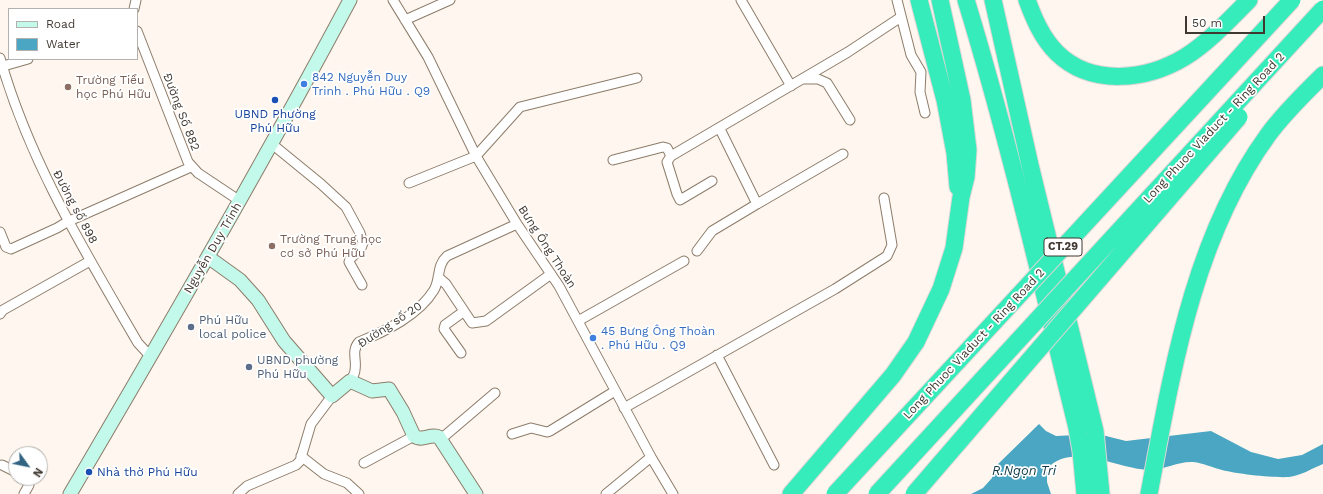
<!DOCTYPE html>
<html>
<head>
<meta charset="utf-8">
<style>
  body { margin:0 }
  #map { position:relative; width:1323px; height:494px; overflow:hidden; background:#fff7ef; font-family:"Work Sans",sans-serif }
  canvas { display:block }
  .legend { position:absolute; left:8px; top:8px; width:130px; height:52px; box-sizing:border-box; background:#fff; border:1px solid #b3b0ad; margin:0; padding:5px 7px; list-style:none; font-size:12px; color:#403931 }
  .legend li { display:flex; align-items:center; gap:8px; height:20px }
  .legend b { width:20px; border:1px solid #b3b0ad }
  .north { position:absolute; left:8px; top:446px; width:40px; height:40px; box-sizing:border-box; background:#fff; border:1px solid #b3b0ad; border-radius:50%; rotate:123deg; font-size:11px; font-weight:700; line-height:16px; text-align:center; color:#403931 }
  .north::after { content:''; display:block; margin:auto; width:14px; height:18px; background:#326381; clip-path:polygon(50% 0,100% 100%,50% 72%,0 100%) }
  .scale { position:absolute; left:1185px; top:16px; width:80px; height:18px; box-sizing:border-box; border:2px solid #403931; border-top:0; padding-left:5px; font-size:12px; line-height:14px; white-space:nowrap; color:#403931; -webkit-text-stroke:3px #fff; paint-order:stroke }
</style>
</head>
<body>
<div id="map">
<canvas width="1323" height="494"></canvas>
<ul class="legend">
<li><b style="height:5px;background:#c2f9ea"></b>Road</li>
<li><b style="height:11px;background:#4aa6c2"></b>Water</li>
</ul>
<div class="north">N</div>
<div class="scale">50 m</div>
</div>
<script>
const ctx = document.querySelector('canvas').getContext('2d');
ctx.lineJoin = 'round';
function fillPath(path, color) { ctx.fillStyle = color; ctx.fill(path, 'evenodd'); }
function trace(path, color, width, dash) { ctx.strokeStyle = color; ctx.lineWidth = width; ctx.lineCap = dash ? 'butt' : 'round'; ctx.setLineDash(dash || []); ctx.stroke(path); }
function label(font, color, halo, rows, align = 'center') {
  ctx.font = font + ' "Work Sans",sans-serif'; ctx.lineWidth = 3.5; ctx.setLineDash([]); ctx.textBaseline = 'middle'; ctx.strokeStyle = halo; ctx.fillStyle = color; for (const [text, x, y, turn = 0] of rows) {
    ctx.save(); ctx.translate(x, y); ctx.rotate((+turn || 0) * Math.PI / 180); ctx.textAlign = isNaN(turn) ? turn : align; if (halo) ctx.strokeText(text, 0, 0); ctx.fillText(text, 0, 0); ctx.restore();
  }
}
fillPath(new Path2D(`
  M1039,424L1046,431L1056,436L1098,434L1126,441L1211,431L1251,452L1278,459L1302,455L1323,444V464C1313,468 1300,476 1289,477C1273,478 1238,474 1222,470C1213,468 1204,463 1193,462C1179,461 1166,469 1151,470C1121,471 1072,440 1047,469V482L1051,494H971L983,488L992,478L994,468Z`), '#4aa6c2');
const street = new Path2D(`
  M393,0L428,57L476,156L517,224L559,286L651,457L606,494
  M741,0L791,86
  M897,0L911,55L921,72L920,92L925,113
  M134,9L136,0
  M405,20L450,0
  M137,31L188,162L198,173L240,201
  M0,58C30,163 84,250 138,343L151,357
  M0,67L28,59
  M804,79H818L827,83L850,120
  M720,129L757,204L843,154
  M272,144L321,184L346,207L360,233L363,243L361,248L350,259L349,262L362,285
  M613,160L663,147L667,148L671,156
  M712,181L680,200L677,194L667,162L671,156L848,52L901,17
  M409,183L476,156L520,107L637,78
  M0,232L6,247L11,249L57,228L67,222L191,167
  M697,251L712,231L757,204
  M438,277L446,284L472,323L486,321L551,274
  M0,314L3,310L90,261
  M578,321L684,261
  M461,353L444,329L445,325L463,312
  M717,355L774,465
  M350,381C352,378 355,374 355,370C357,359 351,351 359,342C386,331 419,315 434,290C441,278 436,266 447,256L517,224
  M624,408L835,289L887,256L892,245L884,198
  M512,434L531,428L547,432L550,431L615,391
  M441,439L495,393
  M301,456L324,474L347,483L359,494
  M651,457L673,494
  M364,463L414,436
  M2,465L16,472
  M24,494L29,485L27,478
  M238,494L247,486L296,465L300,461L311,424L332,396`);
const secondary = new Path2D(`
  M208,257L240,280L258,300L284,341L332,396L350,381L372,391L389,389L403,412L414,436C423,442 430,433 439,437L476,494
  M70,494C166,331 261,167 350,0`);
const highway = new Path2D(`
  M919,0L945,100L955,153L958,187
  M966,0C1009,141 1042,285 1077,428L1081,451L1085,494
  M993,0L1030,165L1095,431L1101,494
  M1027,0C1034,19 1042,38 1057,53C1092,87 1147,80 1185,57C1209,42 1229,20 1249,0
  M791,494L893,375L916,342L941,289L954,248L961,197L966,177L968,150L962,100L940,0
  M1149,494C1172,372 1193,238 1268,135C1284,113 1304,94 1323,75`);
trace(street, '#8d7c6a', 11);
trace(secondary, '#8d7c6a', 15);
trace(highway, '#d9d7d6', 19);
trace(street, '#fff', 9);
trace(secondary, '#c2f9ea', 13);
trace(highway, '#35ecba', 17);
const highwayBridge = new Path2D(`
  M835,494L1292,0
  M877,494L1323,9
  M914,494L1239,117`);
trace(highwayBridge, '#d9d7d6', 19, []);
trace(highwayBridge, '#35ecba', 17);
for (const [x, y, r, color] of [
  [304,84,4,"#3f7fe0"],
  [68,87,4,"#8d6e63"],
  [275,100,4,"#1a4fb4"],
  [272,246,4,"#8d6e63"],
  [191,327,4,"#5c6f8a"],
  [593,338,4,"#3f7fe0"],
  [249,367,4,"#5c6f8a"],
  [89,472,4,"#1a4fb4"]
]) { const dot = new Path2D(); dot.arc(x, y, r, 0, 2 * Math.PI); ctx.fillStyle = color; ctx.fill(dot); trace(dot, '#fff', 1.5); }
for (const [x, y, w] of [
  [1063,247,38]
]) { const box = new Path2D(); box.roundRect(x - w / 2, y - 9, w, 18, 3); ctx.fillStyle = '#fff'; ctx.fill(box); trace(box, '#403931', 1); }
label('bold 11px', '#403931', null, [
  ["CT.29",1063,247]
]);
label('12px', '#366cbe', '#fff', [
  ["842 Nguyễn Duy",312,77],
  ["Trinh . Phú Hữu . Q9",312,91],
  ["45 Bưng Ông Thoàn",601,331],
  [". Phú Hữu . Q9",601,345]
], 'left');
label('12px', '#785e54', '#fff', [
  ["Trường Tiểu",76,80],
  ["học Phú Hữu",76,94],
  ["Trường Trung học",280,239],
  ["cơ sở Phú Hữu",280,253]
], 'left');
label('12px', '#403931', '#fff', [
  ["Đường Số 882",181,112,69],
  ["Long Phuoc Viaduct - Ring Road 2",1214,128,-47],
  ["Đường số 898",75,207,62],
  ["Bưng Ông Thoàn",547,247,57],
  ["Nguyễn Duy Trinh",213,248,-60],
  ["Đường số 20",390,325,-33],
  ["Long Phuoc Viaduct - Ring Road 2",974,344,-47]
]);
label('12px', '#164399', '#fff', [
  ["UBND Phường",275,114],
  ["Phú Hữu",275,128],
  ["Nhà thờ Phú Hữu",97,472,"left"]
]);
label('12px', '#4e5e75', '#fff', [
  ["Phú Hữu",199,320],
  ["local police",199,334],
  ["UBND phường",257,360],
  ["Phú Hữu",257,374]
], 'left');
label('italic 13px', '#0f3945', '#fff', [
  ["R.Ngọn Tri",1024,471]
]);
</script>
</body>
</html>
